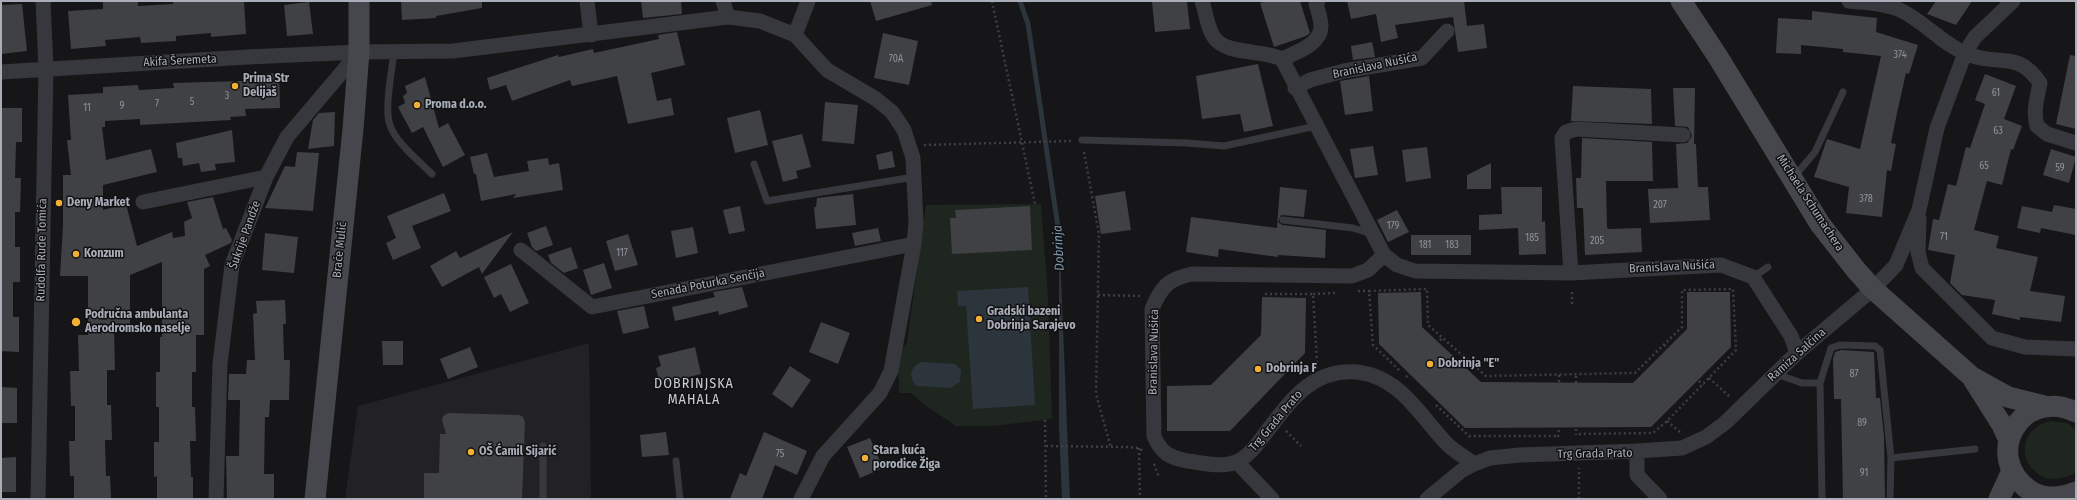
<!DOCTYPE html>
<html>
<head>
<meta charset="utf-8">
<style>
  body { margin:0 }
  #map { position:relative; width:2077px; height:500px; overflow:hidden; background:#161618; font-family:"Fira Sans Condensed",sans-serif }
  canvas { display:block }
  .frame { position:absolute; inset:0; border:2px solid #a8adb8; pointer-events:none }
</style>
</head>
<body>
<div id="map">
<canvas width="2077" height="500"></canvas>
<div class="frame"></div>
</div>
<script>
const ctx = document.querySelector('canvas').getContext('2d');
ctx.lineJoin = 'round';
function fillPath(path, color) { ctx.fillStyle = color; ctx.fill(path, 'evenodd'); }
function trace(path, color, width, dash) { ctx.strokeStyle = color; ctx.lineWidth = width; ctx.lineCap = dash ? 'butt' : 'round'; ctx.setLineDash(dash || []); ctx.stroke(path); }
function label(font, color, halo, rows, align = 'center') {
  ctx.font = font + ' "Fira Sans Condensed",sans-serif'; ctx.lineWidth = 3; ctx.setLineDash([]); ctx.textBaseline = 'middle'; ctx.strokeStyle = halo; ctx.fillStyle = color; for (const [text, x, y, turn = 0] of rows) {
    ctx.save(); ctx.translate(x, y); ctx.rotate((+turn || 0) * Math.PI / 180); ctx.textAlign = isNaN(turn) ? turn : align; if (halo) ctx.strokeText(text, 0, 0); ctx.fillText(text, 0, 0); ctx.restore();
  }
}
fillPath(new Path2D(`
  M589,343L591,499H345L358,406Z`), '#222225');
fillPath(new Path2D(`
  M1041,204L1048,296L1052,419L992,426H956L926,406L911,393H899L898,358L907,342L926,205Z
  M2050,421L2067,423L2076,430V472C2033,500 2000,435 2050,421Z`), '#1e261f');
fillPath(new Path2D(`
  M1059,228L1070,499H1062L1059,427Z
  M1028,287L1035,405L973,409L966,306H958L957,291Z
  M921,362L955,364L961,370L960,382L950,388L917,386C908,378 910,367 921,362Z`), '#2c353c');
trace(new Path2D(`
  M1020,1L1028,24L1059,234`), '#2c353c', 5);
fillPath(new Path2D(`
  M122,1H138V6L173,4V1H244L246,34L211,37V33L176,36V41L141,43L140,37L105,40L106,46L71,49L68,11L103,9V2Z
  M401,1H482V8L436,16V18L402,20Z
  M641,1H681L682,14L643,18Z
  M870,1H931L932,5L876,21Z
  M1160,1H1187L1190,29L1155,32L1152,2Z
  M1267,1H1300L1310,33L1306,36L1274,47L1260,3Z
  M1347,1H1464L1467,26L1484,24L1487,48L1458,52L1453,17L1395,25L1398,38L1381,42L1376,14L1351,19Z
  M1936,1H1972L1956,25L1927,14Z
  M309,2L313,34L287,36L284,5Z
  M22,4L27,51L1,54V5Z
  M1812,11L1877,18L1876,32L1918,45L1909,74L1906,73L1897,113L1891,143L1896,144L1891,171L1887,170L1882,217L1846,213L1849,187L1814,177L1827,139L1860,149L1881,56L1843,52V49L1801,45V54L1776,53L1778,18L1812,20Z
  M677,32L685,65L651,73L657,101L671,98L674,115L628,124L617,76L572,86L570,80L512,101L506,85L490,90L487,78L558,55L559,57L593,49L594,53L659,39L658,35Z
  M883,33L918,41L909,85L874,78Z
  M1372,42L1375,57L1353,60L1351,46Z
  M2070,55L2076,56V129L2056,124Z
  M1258,64L1273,126L1244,132L1240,114L1202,119L1196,76Z
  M279,73L280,108L245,109L246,116L230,117L231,120L140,125V119L105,121V127H102L106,160L151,149L157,172L103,185V210L126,204L137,246L172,232L173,238L185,236L184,222L192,218L187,202L213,197L223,229L226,228L232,240L231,243L205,255L210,266L204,269V335H196V372H192V407H195L196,441H190L191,477H193V499H157V476L154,477V442H159V407H156V372H160V337H162V262L130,275V330H114L115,370H107V405H111L112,440H105L106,476H110L111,499H74V476H70L69,441H75V406H71L70,371H79L78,335H88V276H60L63,225V175H71L67,140H71L68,95L103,93V87L138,85L139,90L174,88L173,83L244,81L243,75Z
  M1985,74L2016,86L2004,119L2022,126L2013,150L2011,149L2002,185L1987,181L1974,230L1999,236L1996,248L2038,257L2030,291L2065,296L2061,322L2020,317V320L1992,314L1995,300L1962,295L1950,283L1955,255L1928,250L1933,219L1939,220L1948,184L1956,186L1966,147L1970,148L1985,104L1975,100Z
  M1369,76L1373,111L1345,115L1340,81Z
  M425,77L439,128L448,123L465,155L443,167L423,127L412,133L398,107L405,103L403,96L407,93L405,86Z
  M1573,86L1651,89L1652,124L1571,121Z
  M1673,88H1695L1694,144H1696L1698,187H1708L1710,220L1650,223L1648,189L1678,188L1676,144L1687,143L1692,136L1688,127L1675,126Z
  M825,102L858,105L854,144L822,141Z
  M1,108H22V142H16L15,178H21L20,212H15V247H20V282H13V317H19V352L1,351Z
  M760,110L768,145L735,153L727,118Z
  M335,112L334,146L308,149L313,120L319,113Z
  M232,130L235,162L215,164L216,170L201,172L199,163L183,166L182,158H178L176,143Z
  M802,134L811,167L796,171L798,178L783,182L772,141Z
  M1582,138L1652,142L1653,181H1606L1607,227L1608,229L1641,228L1642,252L1585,255L1583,208H1577L1576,178H1581Z
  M1373,146L1378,175L1355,178L1350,149Z
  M1427,147L1431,178L1406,182L1402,150Z
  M2051,149L2076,157L2069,183L2043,175Z
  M892,151L895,167L879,170L876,155Z
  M297,152L319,153L313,211L265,208L285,166L295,167Z
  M487,153L494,177L529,171L527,161L548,158L549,165L559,163L563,190L513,198L516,194L481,201L476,174H474L470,157Z
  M1491,163V189H1467V175Z
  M1280,187L1307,190L1304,217L1281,215L1278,222L1282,225L1326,230L1325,258L1278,255V257L1219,249L1218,257L1186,252L1191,217L1277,228Z
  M1501,187H1542V222L1545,221L1546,254L1519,255L1518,228L1479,230V215L1502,214Z
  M1125,191L1131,230L1101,234L1095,196Z
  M444,193L451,211L412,226L421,248L393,260L386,243L396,238L387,216Z
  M853,194L856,225L816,229L814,207H816L817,198Z
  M2054,205L2076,209V235L2041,228L2040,233L2017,228L2022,206L2052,212Z
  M740,206L745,231L729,234L723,210Z
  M1030,206L1032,250L952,254L950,218H956L955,210Z
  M1397,210L1409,232L1388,242L1377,220Z
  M546,226L553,245L536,251L532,247L527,233Z
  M693,227L698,253L676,258L671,231Z
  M878,228L881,241L855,246L852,233Z
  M513,232L482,274L479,267L442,287L430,266L456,251L460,258Z
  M265,233L298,237L294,273L262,270Z
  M628,234L638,265L615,271L606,241Z
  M1411,235H1471V255H1411Z
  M571,247L578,268L564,273L551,263L548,255Z
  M604,263L612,288L591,295L583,270Z
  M511,264L529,303L510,312L501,294L494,298L484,277Z
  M742,287L748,307L719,315L718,311L675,321L672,307L715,297L713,292Z
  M1421,292L1422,327L1481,382L1633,383L1687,329V292H1730L1731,347L1651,427L1465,428L1379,344L1378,293Z
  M1262,297L1306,298L1305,353L1230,431H1167V386L1211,385L1261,335Z
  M285,300L286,324H283L284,360H290L289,400H270L269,417H265L264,474H274V499H227L226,456H239L240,400H228L229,374H246L247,360H255L253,314L257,313L256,301Z
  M644,306L649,328L623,334L617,311Z
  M821,322L850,333L838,364L809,352Z
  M382,341H403V365H383Z
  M470,347L478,367L448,379L440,359Z
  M695,347L701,374L660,384L656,368L661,366L658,356Z
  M1841,350L1874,352L1876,398H1880L1884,436L1885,498L1843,499L1841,399H1834L1833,359L1835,352Z
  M790,366L811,380L792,408L772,394Z
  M1,387L17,388V423H1Z
  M448,413L519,415L523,417L525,422L522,499H424V473H439L440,434H446L442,420L443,416Z
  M666,432L669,455L642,457L640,435Z
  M764,432L807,451L797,475L775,465L762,499H730L740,473L746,476Z
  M870,438L883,468L860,478L847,447Z
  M16,457V492H1V458Z`), '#404145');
trace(new Path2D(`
  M992,1L1035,204
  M924,145L1071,141
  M1084,152L1099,234L1096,394L1111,448
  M1358,291H1369
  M1265,294H1313L1317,363
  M1313,294L1335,293
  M1098,295L1141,296
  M1572,304V289
  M1664,345L1703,385
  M1399,370L1373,345L1369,291L1427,289L1428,325L1486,376L1635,373L1682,327V290L1733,289L1736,350L1667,421L1653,433L1576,434
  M1559,375V383
  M1406,377L1443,337
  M1709,378L1730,397
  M1576,383V375
  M1436,405L1469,436H1559
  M1045,420L1046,499
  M1667,421L1681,433
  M1576,429V435
  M1286,431L1301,446
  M1558,437L1559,429
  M1046,446L1125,447L1138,448L1143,451
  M1139,448L1140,499
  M1154,464L1159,477
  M1579,499V468`), '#3d3f44', 2.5, [2, 3]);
trace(new Path2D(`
  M394,52C392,70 384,109 390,125C395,142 420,162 432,174
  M1082,140L1187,143L1224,146L1316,126
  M754,164L767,201L914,177
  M1794,177L1815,152L1843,92
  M1283,220L1353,228L1372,234
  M1753,277L1768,267
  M1776,374L1802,383H1820L1831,348L1840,345L1875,346L1880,350L1891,458L1975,449
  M1820,383L1822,499
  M543,446V499
  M676,461L680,499
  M1890,499L1891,458`), '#37383d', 7);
trace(new Path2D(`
  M587,1L591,35
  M723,1L728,17
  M1202,1C1206,13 1207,26 1213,36C1225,56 1263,49 1282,59L1384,255L1397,265L1415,271L1571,273L1721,265L1753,277L1791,336L1797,353
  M1849,1C1866,3 1884,3 1900,10C1924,21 1942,44 1967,54C1998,67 2017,49 2040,83C2037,98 2033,111 2037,126L2047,134L2076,143
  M795,35L808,1
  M1282,59C1296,52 1321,45 1321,26C1321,19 1318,11 1316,4L1318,1
  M1,72L248,57L359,52L453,51L728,17L760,21L795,35L827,70L876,99L892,112L904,130L913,158L916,222L914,244L891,371L880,393L823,456L801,499
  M1295,88L1310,80L1344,71L1422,58L1447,31
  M143,202L266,177
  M1919,218L1918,252L1922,268L1992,338L2025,347L2076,349
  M521,250L592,307L914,244
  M1384,255L1368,270L1352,276L1192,274C1168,279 1161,287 1152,309L1154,436C1161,453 1170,458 1188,461C1204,463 1221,468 1236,462C1247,458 1257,445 1264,435C1289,403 1311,368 1357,372C1401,377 1420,416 1447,444C1455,452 1465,457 1474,464
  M1571,273L1562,138L1566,132L1576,129L1683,135
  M1637,451L1682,448L1706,437L1725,423L1797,353L1873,289L1896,265L1919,210L1937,128L1965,53L1975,37L2013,1
  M1237,462L1272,499
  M38,499L46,68L43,1
  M216,499L220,364L232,265L266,177L287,137L359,52
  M1427,499L1461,471L1474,464L1490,458L1520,455L1637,451V475L1660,499`), '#37383d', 15);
trace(new Path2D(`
  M1681,1L1718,57L1820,224L1856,270L1873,289L1972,377L2008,397L2044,406
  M1973,379L2002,425L2009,440
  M2076,412C2022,386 1981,455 2029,490C2044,500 2061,498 2076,492
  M315,499L353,129L359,52V1
  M1999,499L2012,471`), '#45474d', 21);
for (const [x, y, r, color] of [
  [235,86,4,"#f2b134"],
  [417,105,4,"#f2b134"],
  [59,203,4,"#f2b134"],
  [76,254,4,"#f2b134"],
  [979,319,4,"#f2b134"],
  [76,322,5,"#f2b134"],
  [1430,364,4,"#f2b134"],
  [1258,369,4,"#f2b134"],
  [471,452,4,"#f2b134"],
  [865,458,4,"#f2b134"]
]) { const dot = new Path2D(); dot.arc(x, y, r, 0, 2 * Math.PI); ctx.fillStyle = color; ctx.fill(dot); trace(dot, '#111113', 1.5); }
label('10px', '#8e929b', null, [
  ["374",1900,55],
  ["70A",896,59],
  ["61",1996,93],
  ["3",227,96],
  ["5",192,102],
  ["7",157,104],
  ["9",122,106],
  ["11",87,108],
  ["63",1998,131],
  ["65",1984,166],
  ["59",2060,168],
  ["378",1866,199],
  ["207",1660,205],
  ["179",1393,226],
  ["71",1944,237],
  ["185",1532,238],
  ["205",1597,241],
  ["181",1425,245],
  ["183",1452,245],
  ["117",622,253],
  ["87",1854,374],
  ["89",1862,423],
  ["75",780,454],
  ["91",1864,473]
]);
label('12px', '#a8adb8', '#111113', [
  ["Akifa Šeremeta",180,61,-3],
  ["Branislava Nušića",1375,66,-12],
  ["Michaela Schumachera",1810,203,57],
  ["Šukrije Pandže",245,235,-70],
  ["Rudolfa Rude Tomića",42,250,-89],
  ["Braće Mulić",340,250,-84],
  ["Branislava Nušića",1672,267,-3],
  ["Senada Poturka Senčija",708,284,-11],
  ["Branislava Nušića",1154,352,-89],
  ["Ramiza Salčina",1797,355,-42],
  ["Trg Grada Prato",1276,421,-50],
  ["Trg Grada Prato",1595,454,-1]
]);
label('bold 12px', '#a8adb8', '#111113', [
  ["Prima Str",243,79],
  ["Delijaš",243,93],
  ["Proma d.o.o.",425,105],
  ["Deny Market",67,203],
  ["Konzum",84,254],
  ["Gradski bazeni",987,312],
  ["Dobrinja Sarajevo",987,326],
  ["Područna ambulanta",85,315],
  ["Aerodromsko naselje",85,329],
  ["Dobrinja \"E\"",1438,364],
  ["Dobrinja F",1266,369],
  ["Stara kuća",873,451],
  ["porodice Žiga",873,465],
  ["OŠ Ćamil Sijarić",479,452]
], 'left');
label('italic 13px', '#7f9bb3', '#111113', [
  ["Dobrinja",1059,248,-93]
]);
ctx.letterSpacing = '1px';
label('14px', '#c9ccd4', '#111113', [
  ["DOBRINJSKA",694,384],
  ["MAHALA",694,400]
]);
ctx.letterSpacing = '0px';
</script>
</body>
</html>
